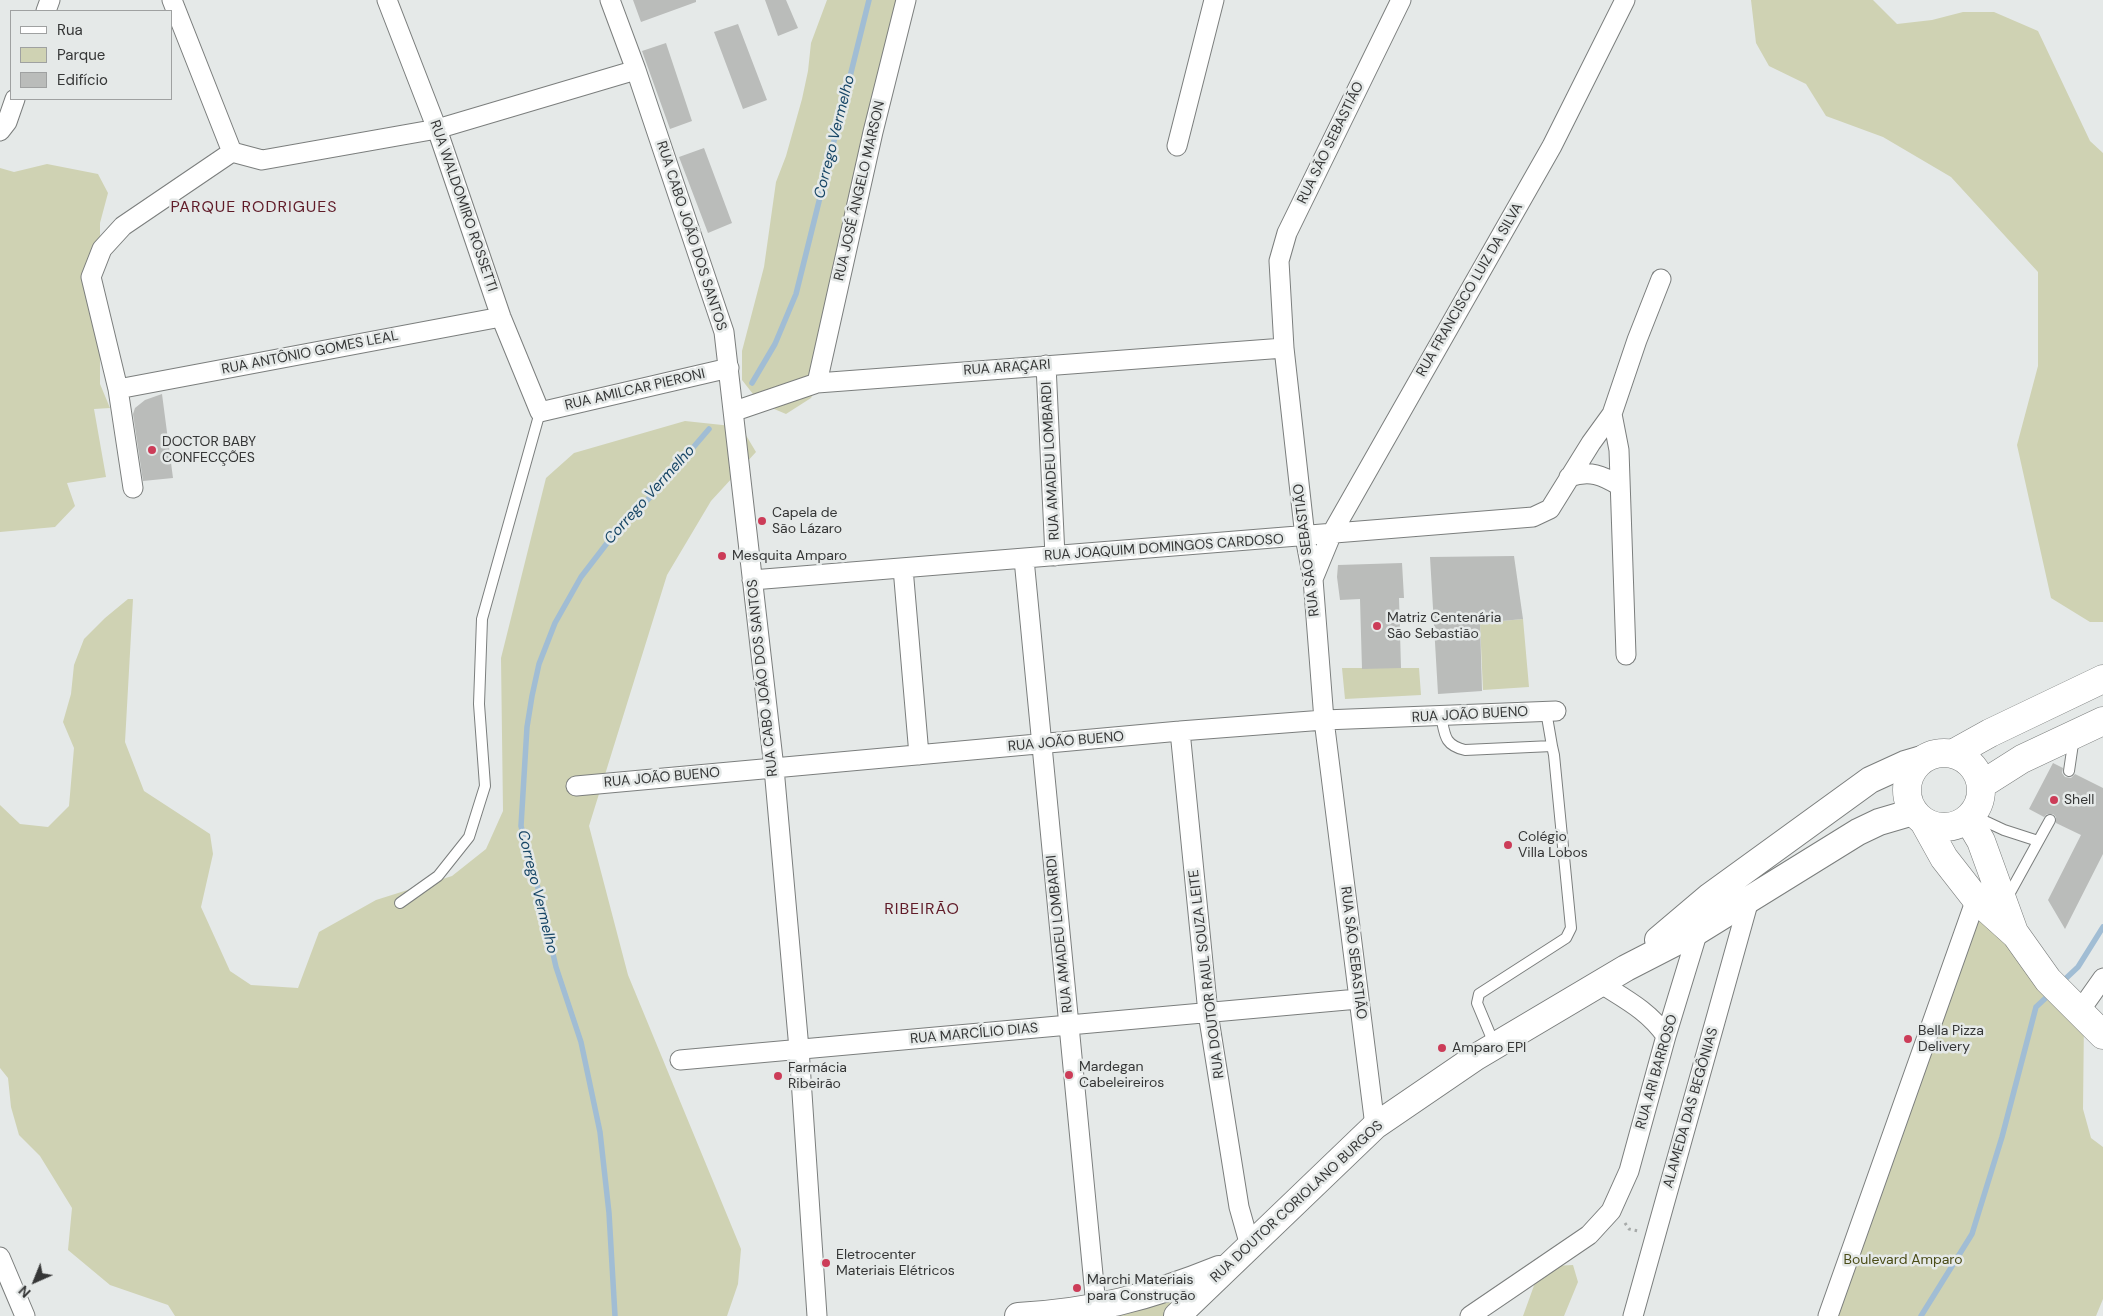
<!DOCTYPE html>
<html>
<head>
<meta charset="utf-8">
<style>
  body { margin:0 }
  #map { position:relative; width:2103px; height:1316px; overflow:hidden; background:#e5e9e8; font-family:"DM Sans",sans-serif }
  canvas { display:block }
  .legend { position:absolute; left:10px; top:10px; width:162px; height:90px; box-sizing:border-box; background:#e5e9e8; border:1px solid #9fa1a1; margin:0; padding:6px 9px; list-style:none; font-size:15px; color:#353636 }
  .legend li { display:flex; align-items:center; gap:10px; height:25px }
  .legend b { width:25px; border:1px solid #9fa1a1 }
  .north { position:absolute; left:10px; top:1256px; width:50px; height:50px; -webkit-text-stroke:4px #e5e9e8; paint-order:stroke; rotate:224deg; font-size:14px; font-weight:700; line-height:20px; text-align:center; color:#353636 }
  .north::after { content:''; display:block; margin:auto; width:18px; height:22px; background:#353636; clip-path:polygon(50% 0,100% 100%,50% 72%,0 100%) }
</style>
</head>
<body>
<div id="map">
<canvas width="2103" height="1316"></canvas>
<ul class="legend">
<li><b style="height:6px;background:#fff"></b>Rua</li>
<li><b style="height:14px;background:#cfd2b3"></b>Parque</li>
<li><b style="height:14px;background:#babcba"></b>Edifício</li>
</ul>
<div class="north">N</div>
</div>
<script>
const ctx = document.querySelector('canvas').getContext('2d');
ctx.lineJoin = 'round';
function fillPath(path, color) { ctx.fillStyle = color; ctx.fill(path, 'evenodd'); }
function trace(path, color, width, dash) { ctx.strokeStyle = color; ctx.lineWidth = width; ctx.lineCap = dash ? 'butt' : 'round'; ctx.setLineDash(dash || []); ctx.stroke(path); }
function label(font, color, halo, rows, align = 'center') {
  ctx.font = font + ' "DM Sans",sans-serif'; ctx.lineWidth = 5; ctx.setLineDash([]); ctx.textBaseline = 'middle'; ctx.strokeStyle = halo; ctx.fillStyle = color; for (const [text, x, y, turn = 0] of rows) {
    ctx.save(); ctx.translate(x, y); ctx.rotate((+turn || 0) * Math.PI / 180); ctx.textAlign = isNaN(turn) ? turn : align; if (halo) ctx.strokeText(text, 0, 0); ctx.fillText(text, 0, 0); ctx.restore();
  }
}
fillPath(new Path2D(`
  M827,0H907L824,373L811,398L786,414L760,403L742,380V351L764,267L776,182L786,156L802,99L808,71L811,43Z
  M1751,0H1873L1897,24L1932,20L1963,12H1994L2038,31L2090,141L2103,153V622H2090L2051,598L2017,445L2038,366V272L1951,177L1883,137L1826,116L1806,84L1769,66L1756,43Z
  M47,164L98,174L108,193L100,223V384L110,408L94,409L106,477L67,483L75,506L55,527L0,532V168L14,172Z
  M685,421L741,427L756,452L711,501L667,575L589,826L628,975L741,1249L738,1284L727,1316H175L168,1305L110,1285L68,1250L72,1208L40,1156L19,1135L11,1107L8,1078L0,1068V805L20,824L48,827L69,806L74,748L63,722L71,694L74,665L84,639L105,618L128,599H133L125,742L144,791L210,834L213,854L201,907L230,971L251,985L298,988L319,932L376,900L452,876L486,849L503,811L501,658L546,478L574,453Z
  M1523,619L1529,687L1483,690L1480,623Z
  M1342,668H1419L1421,695L1345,699Z
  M1976,901L2084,1018L2083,1109L2091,1138L2103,1147V1299L2096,1316H1828Z
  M1573,1265L1578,1282L1564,1316H1523L1536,1280L1553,1266Z
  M1215,1276L1171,1316H1100Z`), '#cfd2b3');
trace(new Path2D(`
  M752,383L775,344L796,294L869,0
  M2061,983L2078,967L2103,927
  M615,1316L609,1213L600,1132L581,1042L556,967L537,884L521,826L527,727L532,696L539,664L555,623L581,577L611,538L655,492L709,429
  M1921,1316L1972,1234L2002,1137L2036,1007L2051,993`), '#a1bdd4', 5.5);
fillPath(new Path2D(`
  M633,0H696V2L641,22Z
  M765,0H786L798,28L778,36Z
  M738,24L767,100L743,109L714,32Z
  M666,43L692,121L670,129L642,51Z
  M704,148L732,223L708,233L679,157Z
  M162,394L173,478L143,481L133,414L135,408L145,400Z
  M1514,556L1523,619L1480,623L1482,691L1438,694L1430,557Z
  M1402,563L1404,598H1399L1401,668L1362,669L1360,599L1340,600L1337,577L1338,565Z
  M2053,763L2063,768L2062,773L2065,777L2071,778L2075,774L2103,788V854L2065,929L2048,900L2081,835L2056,823V817L2053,814H2047L2044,817L2029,809Z`), '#babcba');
const lane = new Path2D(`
  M1546,711L1552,746
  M1441,716C1445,735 1444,745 1465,750L1552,746L1554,755L1571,928L1566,938L1479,994L1477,1003L1495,1046
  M2069,771L2074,737
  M1974,816L2004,830L2038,841
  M2007,898L2050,820
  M400,903L438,876L469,837L485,786L479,704L482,619L540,412`);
const street = new Path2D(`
  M172,0L232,152
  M387,0L437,129L501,317L540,412L729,368
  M610,0L636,70L724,332L774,768L799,1049L817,1316
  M46,11L50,0
  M0,131L7,122L15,99
  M1177,146L1214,0
  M232,152L262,160L437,129L636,70
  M1046,365L1055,556
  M817,383L873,132L906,0
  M118,389L501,317
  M735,411L817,383L1284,348
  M1612,414L1637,340L1661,279
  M1569,477C1590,470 1602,475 1620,486
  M133,488L118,389L91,277L102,249L123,226L232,152
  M1024,559L1097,1316
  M903,568L919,755
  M1313,579L1332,533L1552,146L1625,0
  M752,580L1533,517L1550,509L1591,443L1612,414L1619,450L1626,655
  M1180,731L1208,1013L1239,1207L1250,1246
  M576,786L1180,731L1324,720L1556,711
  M1600,983C1625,999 1649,1011 1666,1036
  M2079,1012L2103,978
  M680,1060L1358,999
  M1375,1126L1324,720L1313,579L1305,537L1284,348L1279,261L1287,233L1401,0
  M0,1257L25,1316
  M1470,1316L1589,1235L1611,1211L1629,1171L1666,1036L1698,931
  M1633,1316L1749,900
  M1828,1316L1976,899`);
const secondary = new Path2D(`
  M1658,940L1710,896L1870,780L1905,764L1922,759
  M1018,1316C1092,1312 1150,1297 1219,1269
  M1177,1316L1375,1126L1476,1057L1626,968L1698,931L1858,832L1879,822L1913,812`);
const primary = new Path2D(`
  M1907 790a37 37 0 1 1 74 0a37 37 0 1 1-74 0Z
  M1954,753L1990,733L2103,679
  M1981,785L2022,759L2103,721
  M1968,819L1981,841L2014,932
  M1924,822L1944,858L1976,899L2016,935L2048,980L2103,1035`);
trace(lane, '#7b7e7d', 12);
trace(street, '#7b7e7d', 21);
trace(secondary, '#7b7e7d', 28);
trace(primary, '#7b7e7d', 29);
trace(new Path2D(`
  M1625,1223L1629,1229L1638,1231`), '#a7aaa9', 3, [2.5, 4]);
trace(lane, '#fff', 10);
trace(street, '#fff', 19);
trace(secondary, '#fff', 26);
trace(primary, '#fff', 28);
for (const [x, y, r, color] of [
  [152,450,5,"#cc3c58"],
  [762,521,5,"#cc3c58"],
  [722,556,5,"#cc3c58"],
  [1377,626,5,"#cc3c58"],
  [2054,800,5,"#cc3c58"],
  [1508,845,5,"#cc3c58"],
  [1908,1039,5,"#cc3c58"],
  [1442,1048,5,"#cc3c58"],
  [1069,1075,5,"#cc3c58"],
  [778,1076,5,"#cc3c58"],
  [826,1263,5,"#cc3c58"],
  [1077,1288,5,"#cc3c58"]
]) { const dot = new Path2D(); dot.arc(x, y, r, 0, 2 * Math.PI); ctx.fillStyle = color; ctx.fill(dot); trace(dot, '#e5e9e8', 2); }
label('14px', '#353636', '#e5e9e8', [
  ["RUA SÃO SEBASTIÃO",1331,143,-64],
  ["RUA JOSÉ ÂNGELO MARSON",860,191,-77],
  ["RUA WALDOMIRO ROSSETTI",463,206,71],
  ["RUA CABO JOÃO DOS SANTOS",691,236,72],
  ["RUA FRANCISCO LUIZ DA SILVA",1470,290,-60],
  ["RUA ANTÔNIO GOMES LEAL",310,353,-11],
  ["RUA ARAÇARI",1007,368,-4],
  ["RUA AMILCAR PIERONI",635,390,-13],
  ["RUA AMADEU LOMBARDI",1051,461,-93],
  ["RUA JOAQUIM DOMINGOS CARDOSO",1164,548,-4],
  ["RUA SÃO SEBASTIÃO",1307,550,-97],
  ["RUA CABO JOÃO DOS SANTOS",763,678,-96],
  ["RUA JOÃO BUENO",1470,715,-3],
  ["RUA JOÃO BUENO",1066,742,-5],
  ["RUA JOÃO BUENO",662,778,-5],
  ["RUA AMADEU LOMBARDI",1060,934,-96],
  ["RUA SÃO SEBASTIÃO",1353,953,83],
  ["RUA DOUTOR RAUL SOUZA LEITE",1207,974,-97],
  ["RUA MARCÍLIO DIAS",974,1034,-5],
  ["RUA ARI BARROSO",1657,1072,-74],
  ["ALAMEDA DAS BEGÔNIAS",1691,1108,-74],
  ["RUA DOUTOR CORIOLANO BURGOS",1297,1202,-43]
]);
label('14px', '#353636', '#e5e9e8', [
  ["DOCTOR BABY",162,442],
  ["CONFECÇÕES",162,458],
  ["Capela de",772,513],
  ["São Lázaro",772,529],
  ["Mesquita Amparo",732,556],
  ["Matriz Centenária",1387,618],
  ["São Sebastião",1387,634],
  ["Shell",2064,800],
  ["Colégio",1518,837],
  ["Villa Lobos",1518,853],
  ["Bella Pizza",1918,1031],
  ["Delivery",1918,1047],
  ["Amparo EPI",1452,1048],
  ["Mardegan",1079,1067],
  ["Cabeleireiros",1079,1083],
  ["Farmácia",788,1068],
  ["Ribeirão",788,1084],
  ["Eletrocenter",836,1255],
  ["Materiais Elétricos",836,1271],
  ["Marchi Materiais",1087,1280],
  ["para Construção",1087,1296]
], 'left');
label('14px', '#4b4d18', '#e5e9e8', [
  ["Boulevard Amparo",1903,1260]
]);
label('italic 15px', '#174666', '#e5e9e8', [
  ["Corrego Vermelho",835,137,-76],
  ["Corrego Vermelho",650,495,-48],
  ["Corrego Vermelho",537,892,76]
]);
ctx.letterSpacing = '1px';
label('16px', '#601b28', '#e5e9e8', [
  ["PARQUE RODRIGUES",254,208],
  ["RIBEIRÃO",922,910]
]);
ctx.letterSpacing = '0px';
</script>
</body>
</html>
